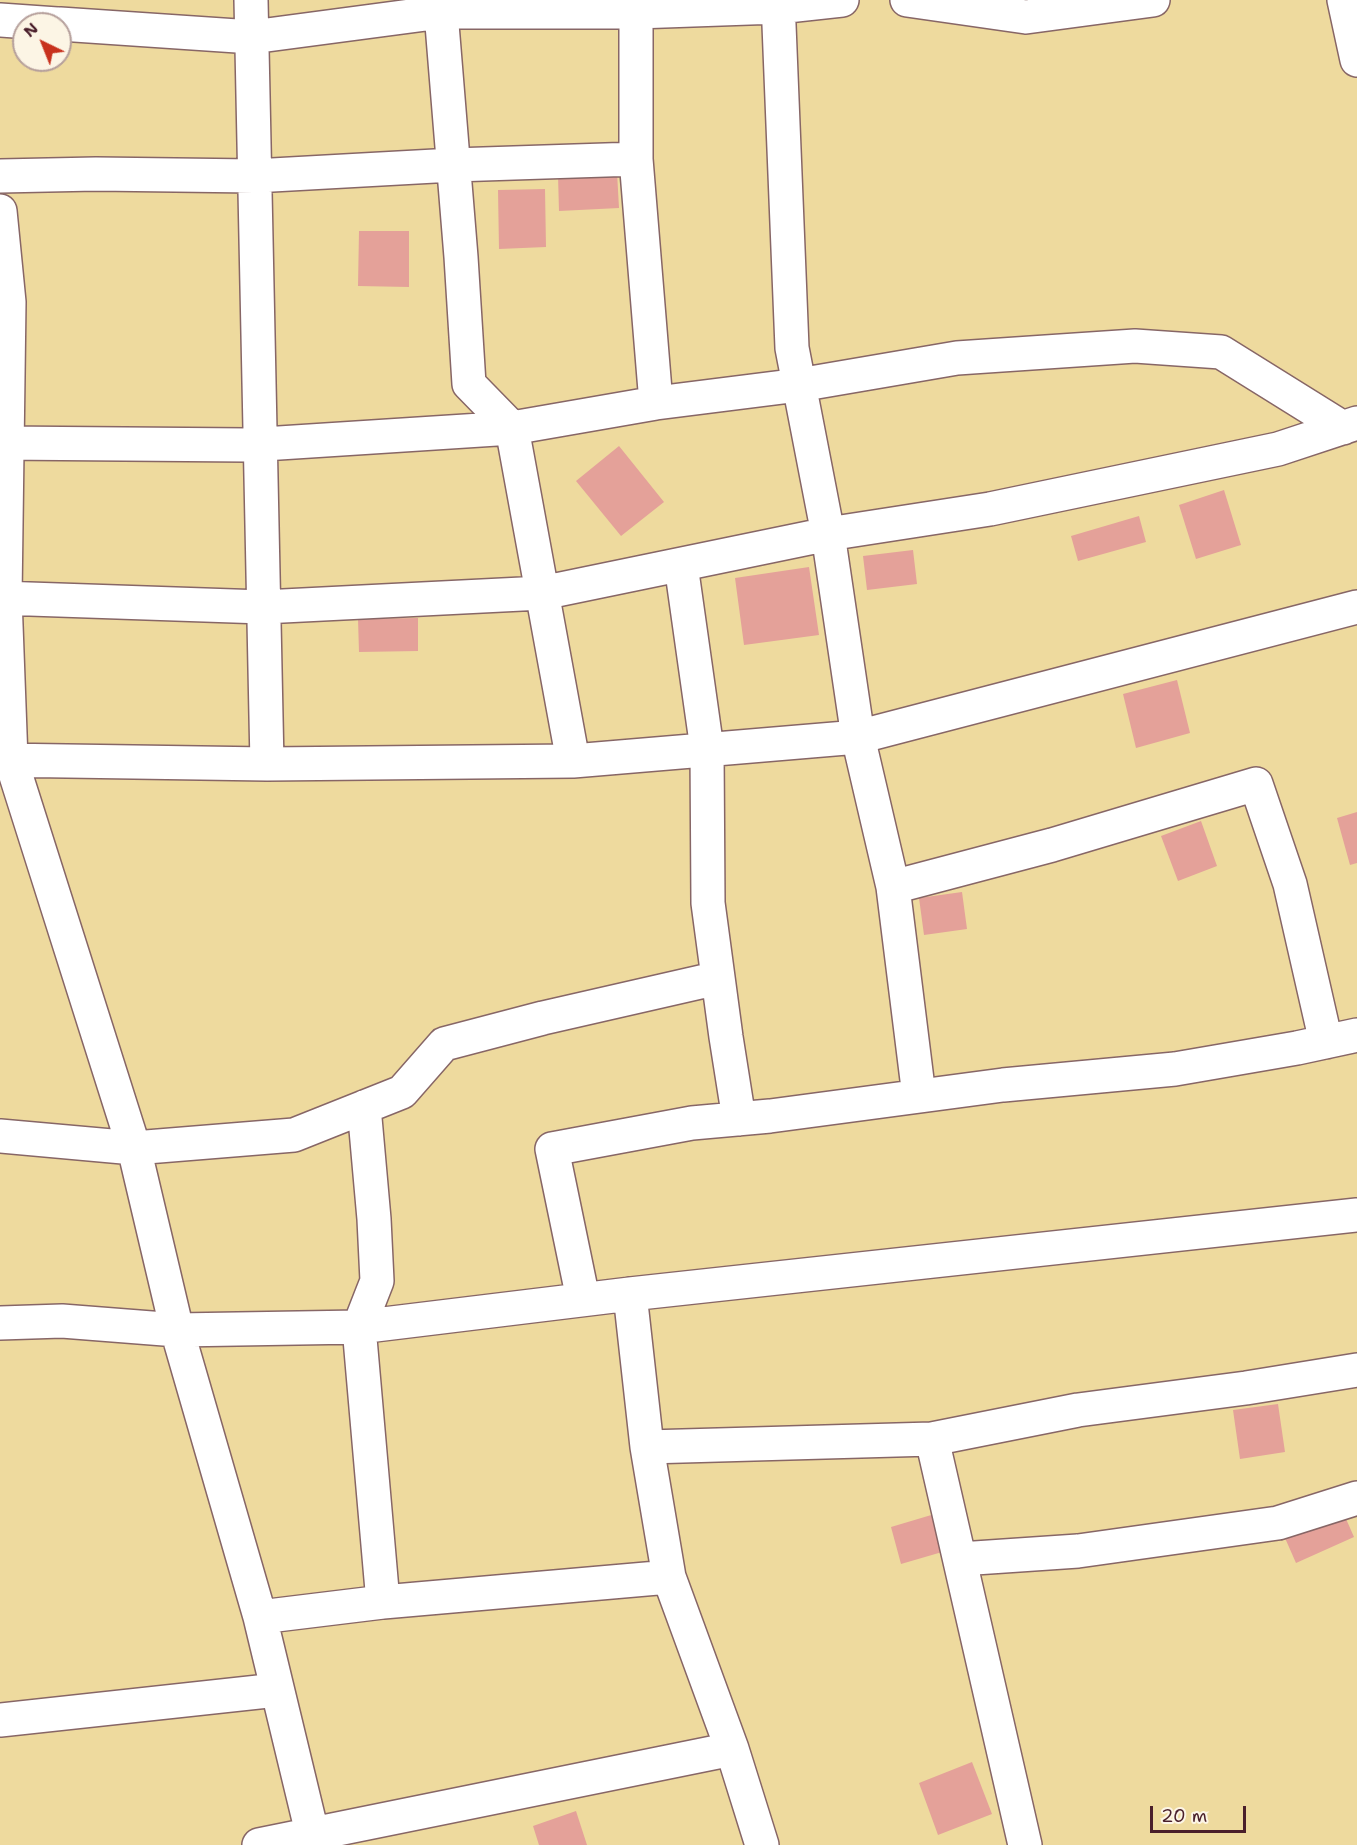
<!DOCTYPE html>
<html>
<head>
<meta charset="utf-8">
<style>
  body { margin:0 }
  #map { position:relative; width:1357px; height:1845px; overflow:hidden; background:#f7ead3; font-family:"Shantell Sans",sans-serif }
  canvas { display:block }
  .north { position:absolute; left:12px; top:12px; width:60px; height:60px; box-sizing:border-box; background:#fcf5e5; border:2px solid #b59f9b; border-radius:50%; rotate:317deg; font-size:16px; font-weight:700; line-height:24px; text-align:center; color:#4a1f2b }
  .north::after { content:''; display:block; margin:auto; width:21px; height:27px; background:#c8321e; clip-path:polygon(50% 0,100% 100%,50% 72%,0 100%) }
  .scale { position:absolute; left:1150px; top:1806px; width:96px; height:27px; box-sizing:border-box; border:3px solid #4a1f2b; border-top:0; padding-left:8px; font-size:18px; line-height:21px; white-space:nowrap; color:#4a1f2b; -webkit-text-stroke:4px #fcf5e5; paint-order:stroke }
</style>
</head>
<body>
<div id="map">
<canvas width="1357" height="1845"></canvas>
<div class="north">N</div>
<div class="scale">20 m</div>
</div>
<script>
const ctx = document.querySelector('canvas').getContext('2d');
ctx.lineJoin = 'round';
function fillPath(path, color) { ctx.fillStyle = color; ctx.fill(path, 'evenodd'); }
function trace(path, color, width, dash) { ctx.strokeStyle = color; ctx.lineWidth = width; ctx.lineCap = dash ? 'butt' : 'round'; ctx.setLineDash(dash || []); ctx.stroke(path); }
fillPath(new Path2D(`
  M0,0H1357V1845H0ZM24,24H60V60H24Z`), '#eeda9e');
fillPath(new Path2D(`
  M617,172L619,208L559,211L558,175Z
  M545,189L546,247L499,249L498,190Z
  M359,231H409V287L358,286Z
  M619,446L664,502L621,536L576,481Z
  M1224,490L1241,545L1196,559L1179,505Z
  M1139,516L1146,542L1078,561L1071,536Z
  M913,550L917,584L867,590L863,556Z
  M809,567L819,635L744,645L735,578Z
  M418,618V651L359,652L358,619Z
  M1177,680L1190,733L1136,748L1123,694Z
  M1357,812V863L1350,865L1337,818Z
  M1201,821L1217,866L1178,881L1161,836Z
  M962,892L967,929L924,935L919,898Z
  M1278,1404L1285,1452L1240,1459L1233,1410Z
  M1343,1512L1354,1537L1296,1563L1285,1538Z
  M938,1513L949,1550L901,1564L891,1527Z
  M972,1762L992,1814L938,1835L919,1783Z
  M576,1811L587,1845H539L533,1826Z`), '#e4a199');
const minor = new Path2D(`
  M251,0L267,764
  M440,0L461,257L469,384L512,428L573,761
  M778,0L792,348L828,534L858,737L893,887L919,1096
  M907,0L1026,17L1153,0
  M1344,0L1357,60
  M0,20L57,24
  M60,24L252,37L441,12H636L778,7L842,0
  M0,176L96,174L254,176L453,165L636,159
  M0,211L9,302L5,598L11,760L134,1148L177,1330L260,1617L315,1845
  M656,403L799,385L957,358L1135,346L1221,352L1343,428
  M0,443L248,445L512,428L656,403L636,159V0
  M681,565L707,749L708,903L726,1037L739,1119
  M0,598L263,607L542,593L828,534L990,509L1278,449L1357,423
  M0,760L267,764L573,761L858,737L1357,607
  M893,887L1052,845L1256,784L1290,884L1326,1042
  M364,1107L374,1219L377,1281L359,1327L383,1602
  M0,1136L134,1148L294,1135L402,1092L444,1044L543,1018L718,978
  M630,1294L647,1447
  M583,1299L552,1149L692,1123L770,1116L1003,1085L1175,1069L1297,1048L1357,1035
  M0,1323L62,1321L177,1330L359,1327L630,1294L1357,1215
  M932,1439L1025,1845
  M960,1559L1078,1551L1278,1523L1357,1498
  M260,1617L383,1602L669,1577
  M0,1720L277,1690
  M259,1845L732,1749
  M762,1845L732,1749L669,1577L647,1447L932,1439L1078,1410L1246,1388L1357,1370`);
trace(minor, '#876666', 36);
trace(minor, '#fff', 33);
</script>
</body>
</html>
